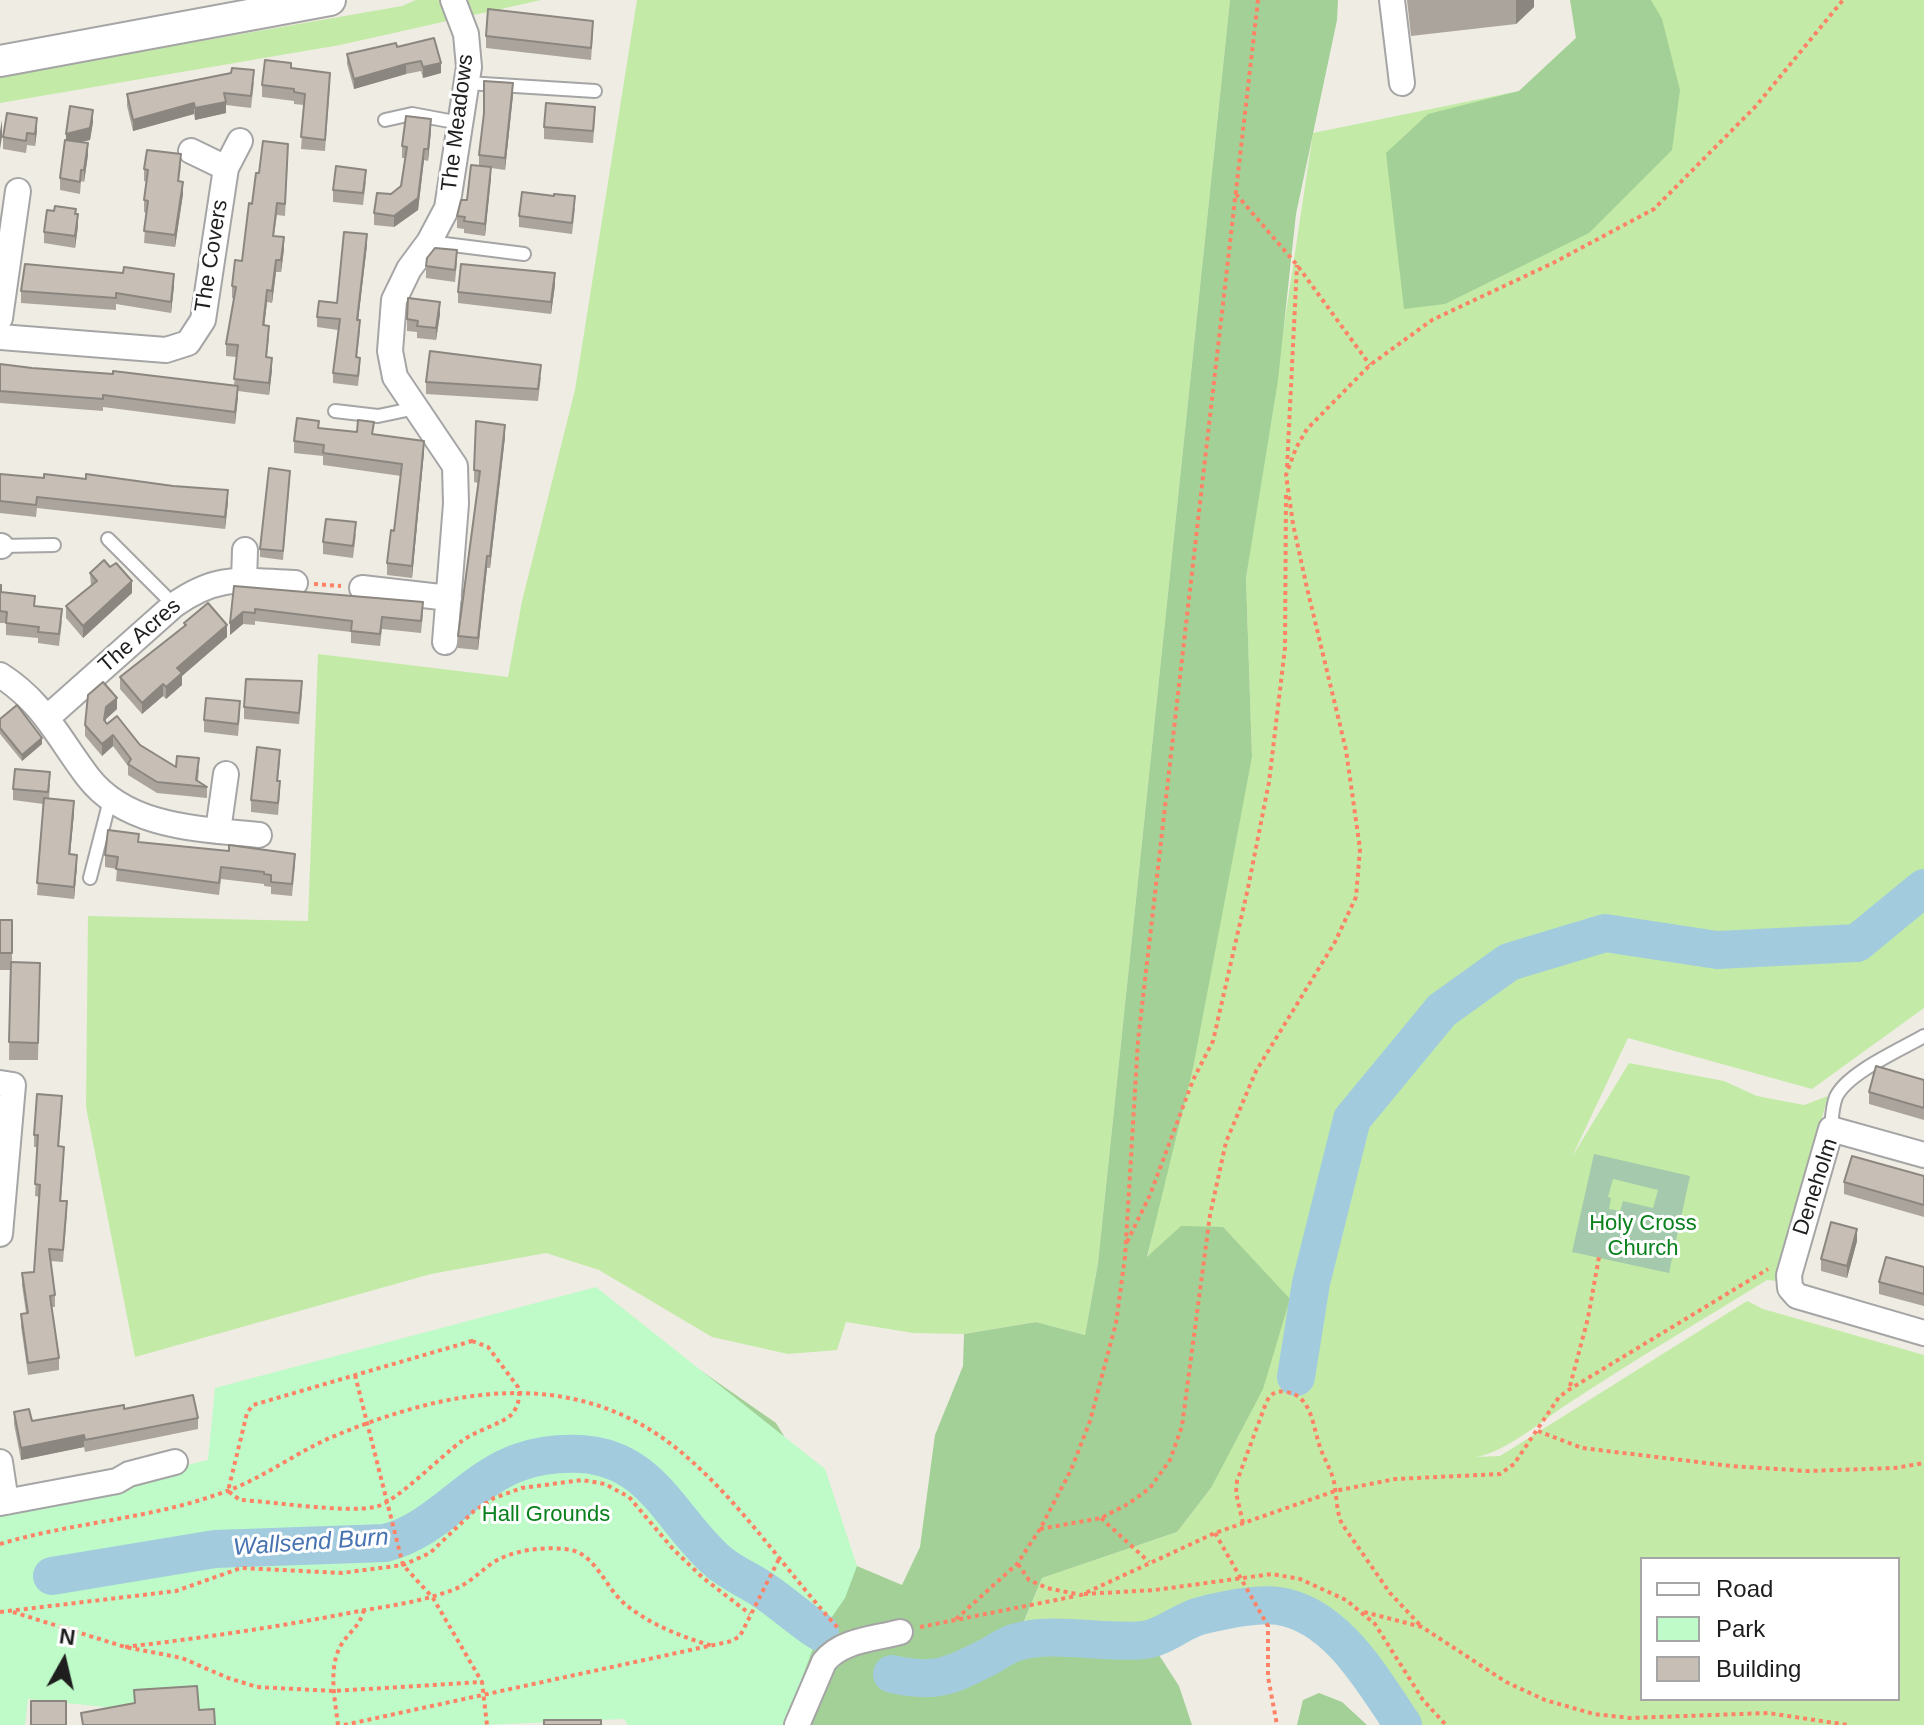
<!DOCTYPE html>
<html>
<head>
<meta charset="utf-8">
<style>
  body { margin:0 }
  #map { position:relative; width:1924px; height:1725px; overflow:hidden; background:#efece3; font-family:Arial,sans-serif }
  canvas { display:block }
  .legend { position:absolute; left:1640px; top:1557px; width:260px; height:144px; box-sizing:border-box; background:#fff; border:2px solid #a5a5a5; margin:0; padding:10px 14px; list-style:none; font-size:24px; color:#1e1e1e }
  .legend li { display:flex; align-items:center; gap:16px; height:40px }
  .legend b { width:40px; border:2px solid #a5a5a5 }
  .north { position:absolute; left:24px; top:1621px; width:80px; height:80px; -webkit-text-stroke:6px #fff; paint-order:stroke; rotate:8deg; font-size:22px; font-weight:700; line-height:32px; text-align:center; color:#1e1e1e }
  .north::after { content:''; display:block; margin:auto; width:28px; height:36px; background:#1e1e1e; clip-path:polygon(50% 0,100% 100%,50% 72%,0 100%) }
</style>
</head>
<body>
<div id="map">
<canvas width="1924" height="1725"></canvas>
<ul class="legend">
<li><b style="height:10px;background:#fff"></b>Road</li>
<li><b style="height:22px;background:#befbc8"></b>Park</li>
<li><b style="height:22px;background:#c7bfb6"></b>Building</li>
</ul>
<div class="north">N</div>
</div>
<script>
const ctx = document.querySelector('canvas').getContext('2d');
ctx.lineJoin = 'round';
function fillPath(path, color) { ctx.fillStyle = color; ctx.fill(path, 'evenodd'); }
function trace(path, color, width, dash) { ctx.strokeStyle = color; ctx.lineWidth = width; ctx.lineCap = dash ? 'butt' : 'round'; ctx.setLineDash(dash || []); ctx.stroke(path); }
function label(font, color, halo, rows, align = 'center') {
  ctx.font = font + ' Arial,sans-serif'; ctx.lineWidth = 6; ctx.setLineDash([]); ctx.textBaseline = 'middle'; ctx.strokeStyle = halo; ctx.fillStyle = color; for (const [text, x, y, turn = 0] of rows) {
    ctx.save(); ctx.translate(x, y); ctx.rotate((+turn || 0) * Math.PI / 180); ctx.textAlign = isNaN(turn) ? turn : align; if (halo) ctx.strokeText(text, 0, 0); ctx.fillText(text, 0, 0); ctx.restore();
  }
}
fillPath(new Path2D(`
  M416,0H541L340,45L0,103V76L402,6Z
  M637,0H1230L1098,1263L1085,1335L1036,1322L964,1334L913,1333L846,1322L837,1350L788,1354L712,1337L599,1270L546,1253L431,1274L135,1357L86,1107L88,916L308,921L318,654L508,677L522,601L575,390Z
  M1572,0H1924V1008L1812,1089L1628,1038L1572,1157L1629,1063L1724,1081L1757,1096L1804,1105L1828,1096L1777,1281L1767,1280C1702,1320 1636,1359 1572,1401C1545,1418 1507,1452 1476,1457L1500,1456L1747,1301L1763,1309L1924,1355V1725H1413C1379,1672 1341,1600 1269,1596C1256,1595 1240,1599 1227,1602C1197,1607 1168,1620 1138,1624C1100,1628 1060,1626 1022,1627L1042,1578L1177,1532L1211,1488L1147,1259L1252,757L1246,578L1313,133L1519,91L1576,38ZM1642,1559H1898V1699H1642Z`), '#c3eba7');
fillPath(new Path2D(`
  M1230,0H1338L1337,20L1296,214L1278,380L1246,578L1252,757L1193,1068L1147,1257L1181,1226L1223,1227L1290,1299L1263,1389L1211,1488L1177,1532L1042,1578L1022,1626L1139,1624L1179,1686L1192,1725H628L625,1719L654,1338L776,1423L830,1512L857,1566L902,1585L920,1547L935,1435L963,1366L964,1334L1036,1322L1085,1335L1098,1263Z
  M1570,0H1651L1662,19L1680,90L1672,150L1589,233L1445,304L1404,309L1386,153L1428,114L1519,91L1576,38Z
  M1319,1693L1342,1702L1367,1725H1297L1303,1700Z`), '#a3d097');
fillPath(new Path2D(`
  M1594,1154L1690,1176L1669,1273L1572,1252ZM1613,1179L1658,1190L1653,1208L1623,1201L1620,1211L1609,1209L1611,1198L1608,1197Z`), '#a4c9ac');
fillPath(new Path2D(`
  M596,1287L825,1469L857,1566L845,1598L816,1640L785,1725H628L624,1719L482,1725H198L134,1710L28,1699L25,1725H0V1516L114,1492L178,1467L208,1460L215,1388Z`), '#befbc8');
fillPath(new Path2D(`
  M752,1565L761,1568L765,1577L771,1576L787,1587L825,1626L815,1639C770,1625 756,1608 728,1571L741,1568L749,1571Z`), '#a2ccde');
trace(new Path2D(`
  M1296,1377L1311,1283L1352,1119L1442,1010L1509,962L1605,933L1717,950L1857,943L1924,888
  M52,1576L215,1549L385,1543C438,1530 470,1479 520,1462C540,1455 560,1453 581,1454C651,1458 670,1518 715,1559C731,1574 750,1580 766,1592C785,1605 801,1620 820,1632
  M892,1674C937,1684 950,1676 990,1656C998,1651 1008,1644 1017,1642C1051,1631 1108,1644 1144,1640C1165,1637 1181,1621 1200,1616C1224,1610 1255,1603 1279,1606C1337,1615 1373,1681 1403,1725`), '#a2ccde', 38);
const service = new Path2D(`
  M467,83L595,91
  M385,120L412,114L460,123
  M429,242L524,254
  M335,411L378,416L416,408
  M108,539L174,605
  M1,546L54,545
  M90,878L110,800
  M1831,1129C1832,1119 1832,1107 1836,1097C1847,1073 1900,1050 1924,1036`);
const minor = new Path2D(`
  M1392,0L1402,83
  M191,151L226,168
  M0,318L18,191
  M0,337L166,350L188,343L203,320L226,168L240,141
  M0,546H1
  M244,581L245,550
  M362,588L449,598
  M445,642L456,504L455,466L395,377L390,351L394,300L409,269L429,242L447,208L469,67L466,34L453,0
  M0,675C43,702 59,739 88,777C127,828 201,829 259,835
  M48,717L174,605C219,573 242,581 295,583
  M218,831L226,774
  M0,1083L13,1085L0,1234
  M1924,1155L1831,1129L1789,1275L1790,1288L1797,1296L1924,1333
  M0,1462L6,1502
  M0,1503L117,1481L129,1474L175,1462
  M797,1725L824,1662C841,1640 874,1639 900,1632`);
const tertiary = new Path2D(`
  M0,61L330,0`);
trace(service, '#a5a5a5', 16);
trace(minor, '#a5a5a5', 28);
trace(tertiary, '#a5a5a5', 34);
trace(new Path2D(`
  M1236,194L1297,265L1370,365
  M1287,467L1297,265
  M314,584L341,586
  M1127,1242L1150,1195L1193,1080L1213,1041L1248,888L1269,782L1285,648L1286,492
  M472,1341L488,1347L518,1387C521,1395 518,1408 511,1415C501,1424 475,1431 462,1441C442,1455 394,1504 375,1507C340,1513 278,1502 240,1500L228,1491L247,1413L253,1405Z
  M355,1375L403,1565L433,1598L482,1682
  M1570,1386L1588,1318L1599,1257
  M1538,1431L1582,1448L1731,1466L1807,1471L1895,1468L1924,1463
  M1101,1518L1149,1562
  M1243,1523L1236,1493L1237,1481L1266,1403C1270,1394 1276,1390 1286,1392C1312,1395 1313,1428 1320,1447C1324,1459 1331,1469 1334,1482C1337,1496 1336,1511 1342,1524L1390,1593L1420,1625
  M1040,1529L1101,1518L1128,1504L1150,1488L1170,1460L1182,1426L1210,1215L1226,1142L1256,1071L1335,942L1356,897L1360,849L1346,750L1307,588L1293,524L1286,475L1296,448L1307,429L1370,365L1432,320L1553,263L1654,209L1756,106L1843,0
  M1215,1533L1268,1626V1677L1277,1725
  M0,1544C73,1522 152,1519 224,1492C262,1479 295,1453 332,1437C449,1388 575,1364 681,1452C741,1502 785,1570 838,1628
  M1018,1564L1029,1580L1047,1588L1081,1595L1215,1533L1335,1491L1395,1479L1500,1474L1514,1464L1559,1397L1570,1389L1768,1269
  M1084,1594L1155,1590L1272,1574L1300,1579L1346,1600L1375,1624L1423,1700L1446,1725
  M0,1612L176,1591L241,1568L342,1573L403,1565L430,1553L474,1511L494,1498L522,1488L582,1480L605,1484L629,1497L673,1549L702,1577L750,1614
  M13,1612L125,1647L182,1658L228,1678L257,1687L334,1691L482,1682L487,1725
  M1364,1612L1422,1627L1506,1682L1545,1700L1594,1714L1630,1718L1768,1713L1848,1725
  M956,1619L1017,1564L1040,1529L1071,1470L1090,1421L1116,1323L1125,1257L1138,1041L1258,0
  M920,1627L1076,1596
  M125,1647C202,1638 278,1627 354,1612C388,1606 422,1602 455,1589C470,1583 480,1571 494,1562C515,1549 548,1546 571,1550C596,1555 606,1589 626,1605C651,1625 682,1637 713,1646
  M338,1725C335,1699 327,1665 343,1642C352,1629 359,1627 364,1610
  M344,1725L732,1641L740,1636L780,1557`), '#fe8265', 4, [4, 4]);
trace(service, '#fff', 12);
trace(minor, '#fff', 24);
trace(tertiary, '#fff', 30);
fillPath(new Path2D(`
  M1407,0H1534V7L1516,24L1411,36Z
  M593,33L591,60L486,48V36Z
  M434,38L441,73L423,78L421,71L406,74L354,89L347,64V54L397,47Z
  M291,68L330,85L325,151L301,149L304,105L294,104V101L262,97V85Z
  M254,82L251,108L226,105V113L195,120L194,114L133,131L127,106V94Z
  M513,95L505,170L491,168L485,236L464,233V229L457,228V216L467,200L479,166V155Z
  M595,119L593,143L544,139V127Z
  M93,122L90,140L81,142L88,155L84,182L81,181L80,194L60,190V178Z
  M37,130L35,146L27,145L26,153L3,149V137Z
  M431,131L428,161L424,160L418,210L394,227L374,225V213L391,194L401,186L405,158H402V146Z
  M288,156L285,216L277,215L274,236L284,249L281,272H276L272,303L267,302L264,326L269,338L267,357L272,370L269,395L238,391L235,424L103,407V411L0,403V364L32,368L234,385L237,357L226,356V344L234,298H232V286L242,261L259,173Z
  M181,166L179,181L183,194L175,247L144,243L146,213L144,212V200L147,182L144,181V169Z
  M366,181L363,205L333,202V190Z
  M575,208L572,234L519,227V216Z
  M76,214L78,226L75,248L44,243V232Z
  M367,245L358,320L360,331L357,358L360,368L358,386L333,383V373L338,330L317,327V317L337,303Z
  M457,262L455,282L426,278V266Z
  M555,285L551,314L458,303V292Z
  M174,286L171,313L116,304V310L21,303V291Z
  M440,314L436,340L417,338V332L407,331V319Z
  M541,377L538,401L426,394V382Z
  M319,428L374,434L424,452L412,578L387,575V563L394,531L401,476L323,465V456L294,453V441Z
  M505,437L490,568H487L478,650L458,648V636L478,483L474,482V470Z
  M0,474L228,502L225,529L37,508L36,517L0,513Z
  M290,479L283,560L260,557V549Z
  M356,534L353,558L323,554V542Z
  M90,573L132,593L83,638L66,618V606L91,586Z
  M0,585L1,592L35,606L62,621L59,646L38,643V638L6,635V623H0Z
  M234,586L423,614L421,633L382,629L380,646L351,643V632L255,621V625L243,624L230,635Z
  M184,623L227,637L182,676V685L166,699L163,696L142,714L120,689V677L184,626Z
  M302,693L299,724L244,719V707Z
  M117,709L106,719L105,722L176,767L199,769L198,781L207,787V798L157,793L128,775V766L113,746L102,756L85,736V725Z
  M240,713L238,736L204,732V720Z
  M0,719L42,744L22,761L0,734Z
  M280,761L278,781L280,793L278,815L251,812V800Z
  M50,784L49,799L74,813L70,854L77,866L74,899L37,895L43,804L13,800V789Z
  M139,842L295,865L292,896L271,894V887L264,886V884L221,879L219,895L116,881L117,869L105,867V855Z
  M0,920H12V962L40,963L38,1060H9L10,970H0Z
  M1924,1080V1120L1869,1104V1092Z
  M62,1108L59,1146L64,1159L61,1201L67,1213L63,1262L50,1261L55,1295V1307H51L59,1358V1370L28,1375L21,1326V1314L26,1313L22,1285V1273L34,1272L40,1197L35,1196L37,1147H34V1135Z
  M1924,1176V1217L1844,1194V1182Z
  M1857,1241L1847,1278L1821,1271V1259Z
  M1924,1267V1306L1879,1294V1282Z
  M124,1409L198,1418V1429L85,1452L84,1447L21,1460L14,1424V1412L32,1421Z`), '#aba49d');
fillPath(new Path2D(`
  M1516,0H1534V7L1516,24Z
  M441,63V73L423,78V67Z
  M406,64V74L354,89V79Z
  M513,83V95L505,170V158Z
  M226,102V113L195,120V108Z
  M194,103V114L133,131V120Z
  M93,110V122L90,140L66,145V134Z
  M37,118V130L35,146V134Z
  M431,119V131L428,161V149Z
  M2,120V137L0,149V131Z
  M88,143V155L84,182V170Z
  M424,149V160L418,210L394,227V216Z
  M491,167V179L485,236V224Z
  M183,182V194L175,247V235Z
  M78,214V226L75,248V236Z
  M367,234V245L357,330V320Z
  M284,237V249L281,272V260Z
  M276,260V272L272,303V291Z
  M555,273V285L551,314V302Z
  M174,274V286L171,313V302Z
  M267,290V302L263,337V325Z
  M440,302V314L436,340V328Z
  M272,358V370L269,395V383Z
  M238,386V398L235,424V412Z
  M505,425V437L490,568V556Z
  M424,441V452L412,578V566Z
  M228,490V502L225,529V517Z
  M487,556V568L478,650V638Z
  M132,581V593L83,638V626Z
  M243,612V624L230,635V623Z
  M227,625V637L182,676V685L166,699V687L177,668Z
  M163,684V696L142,714V703Z
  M117,698V709L106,719L104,732L106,707Z
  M113,735V746L102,756V744Z
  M42,738V744L22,761V755Z
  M74,801V813L69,866V854Z
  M77,855V866L74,899V887Z
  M1857,1229V1241L1847,1278V1266Z
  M84,1435V1447L21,1460V1448Z`), '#8b867f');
const building = new Path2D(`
  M488,9L593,21L591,48L486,36Z
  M434,38L441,63L423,67L421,61L406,64L354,79L347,54L396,43L397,47Z
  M265,60L291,63V68L330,73L325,140L301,137L305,94L294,92V89L262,85Z
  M232,68L254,70L251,96L224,93L226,102L195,108L194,103L133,120L127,94L231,73Z
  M484,81L513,83L505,158L479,155L484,113Z
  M546,103L595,107L593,131L544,127Z
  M70,106L93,110L90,128L66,134Z
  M7,113L37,118L35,134L27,133L26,141L3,137Z
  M406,116L431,119L428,149H424L418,198L394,216L374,213L377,193L391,194L401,186L407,147L402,146Z
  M65,140L88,143L84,170H81L80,182L60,178Z
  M263,141L288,144L285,204L277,203L273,236L284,237L281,260H276L272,291L267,290L263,325L269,326L266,357L272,358L269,383L234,379L238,345L226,344L236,287L232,286L235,260L242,261L249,203L252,204L256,173H259Z
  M147,150L181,154L178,181L183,182L175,235L144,231L148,201L144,200L148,170L144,169Z
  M471,165L491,167L485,224L464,221L465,217L457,216L461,200H467Z
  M336,166L366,170L363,193L333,190Z
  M522,192L554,196V194L575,196L572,223L519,216Z
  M55,206L76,209L75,214H78L75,236L44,232L47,210L54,211Z
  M344,232L367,234L357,320H360L356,357L360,358L358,376L333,373L340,319L317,317L319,301L337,303Z
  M435,248L457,250L455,270L426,266L427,258Z
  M25,264L123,273L124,267L174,274L171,302L116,293V298L21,291Z
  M461,264L555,273L551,302L458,292Z
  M408,298L440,302L436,328L417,326L418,321L407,319Z
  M430,351L541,365L538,389L426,382Z
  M0,364L32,368L113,374V371L238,386L235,412L103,395V399L0,391Z
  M297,418L319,421L318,428L357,432L358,420L374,422L372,434L424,441L412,566L387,563L391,530L394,531L402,464L323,453L324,445L294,441Z
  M476,421L505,425L490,556H487L478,638L458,636L480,471L474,470Z
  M269,468L290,471L283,551L260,549Z
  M0,474L44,478V474L86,479V474L173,486L228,490L225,517L37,497L36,505L0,501Z
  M326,519L356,522L353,546L323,542Z
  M104,560L110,567L116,563L132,581L83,626L66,606L97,581L90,573Z
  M0,585H1V592L35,596L34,606L62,609L59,634L38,632L39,627L6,623L7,612L0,611Z
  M234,586L423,602L421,621L382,617L380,634L351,631L352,621L255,609V613L243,612L230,623Z
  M208,603L227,625L177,668L182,673L166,687L163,684L142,703L120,677L186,625L184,623Z
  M246,679L302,681L299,713L244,707Z
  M103,682L117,698L106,707L104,720L107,724L117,716L140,745L176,767L177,756L199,758L196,780L207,787L157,782L128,764L131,759L113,735L102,744L85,725L88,695Z
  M206,698L240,701L238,724L204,720Z
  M17,705L42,738L22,755L0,728V719Z
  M257,747L280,750L277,781H280L278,803L251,800Z
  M15,769L50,772L48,792L13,789Z
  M44,798L74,801L69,854L77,855L74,887L37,883Z
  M108,830L139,834L138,842L229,851V845L295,854L292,884L271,882V875L264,874V872L221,867L219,883L116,869L118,857L105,855Z
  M0,920H12V953H0Z
  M11,962L40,963L38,1043L9,1042Z
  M1876,1066L1924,1080V1108L1869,1092Z
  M37,1094L62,1096L58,1146L64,1147L60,1201H67L63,1250L49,1249L55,1295L50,1296L59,1358L28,1363L21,1314L28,1313L22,1273L34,1272L40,1185L35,1184L38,1135H34Z
  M1852,1156L1924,1176V1205L1844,1182Z
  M1831,1222L1857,1229L1847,1266L1821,1259Z
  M1886,1257L1924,1267V1294L1879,1282Z
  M193,1395L198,1418L85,1440L84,1435L21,1448L14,1412L29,1409L32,1421L124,1405V1409Z
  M197,1686L199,1710L214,1709L215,1725H83L81,1713L135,1703L134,1690Z
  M31,1701H66V1725H31Z
  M544,1720H601V1725H544Z`);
fillPath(building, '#c7bfb6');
trace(building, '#8b867f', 2);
label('22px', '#1e1e1e', '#fff', [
  ["The Meadows",458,123,-83],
  ["The Covers",212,256,-81],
  ["The Acres",140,636,-41],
  ["Deneholm",1816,1187,-72]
]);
label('22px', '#08801c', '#fff', [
  ["Holy Cross",1643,1224],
  ["Church",1643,1249],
  ["Hall Grounds",546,1515]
]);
label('italic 24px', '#4773b1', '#fff', [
  ["Wallsend Burn",311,1543,-4]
]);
</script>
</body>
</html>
